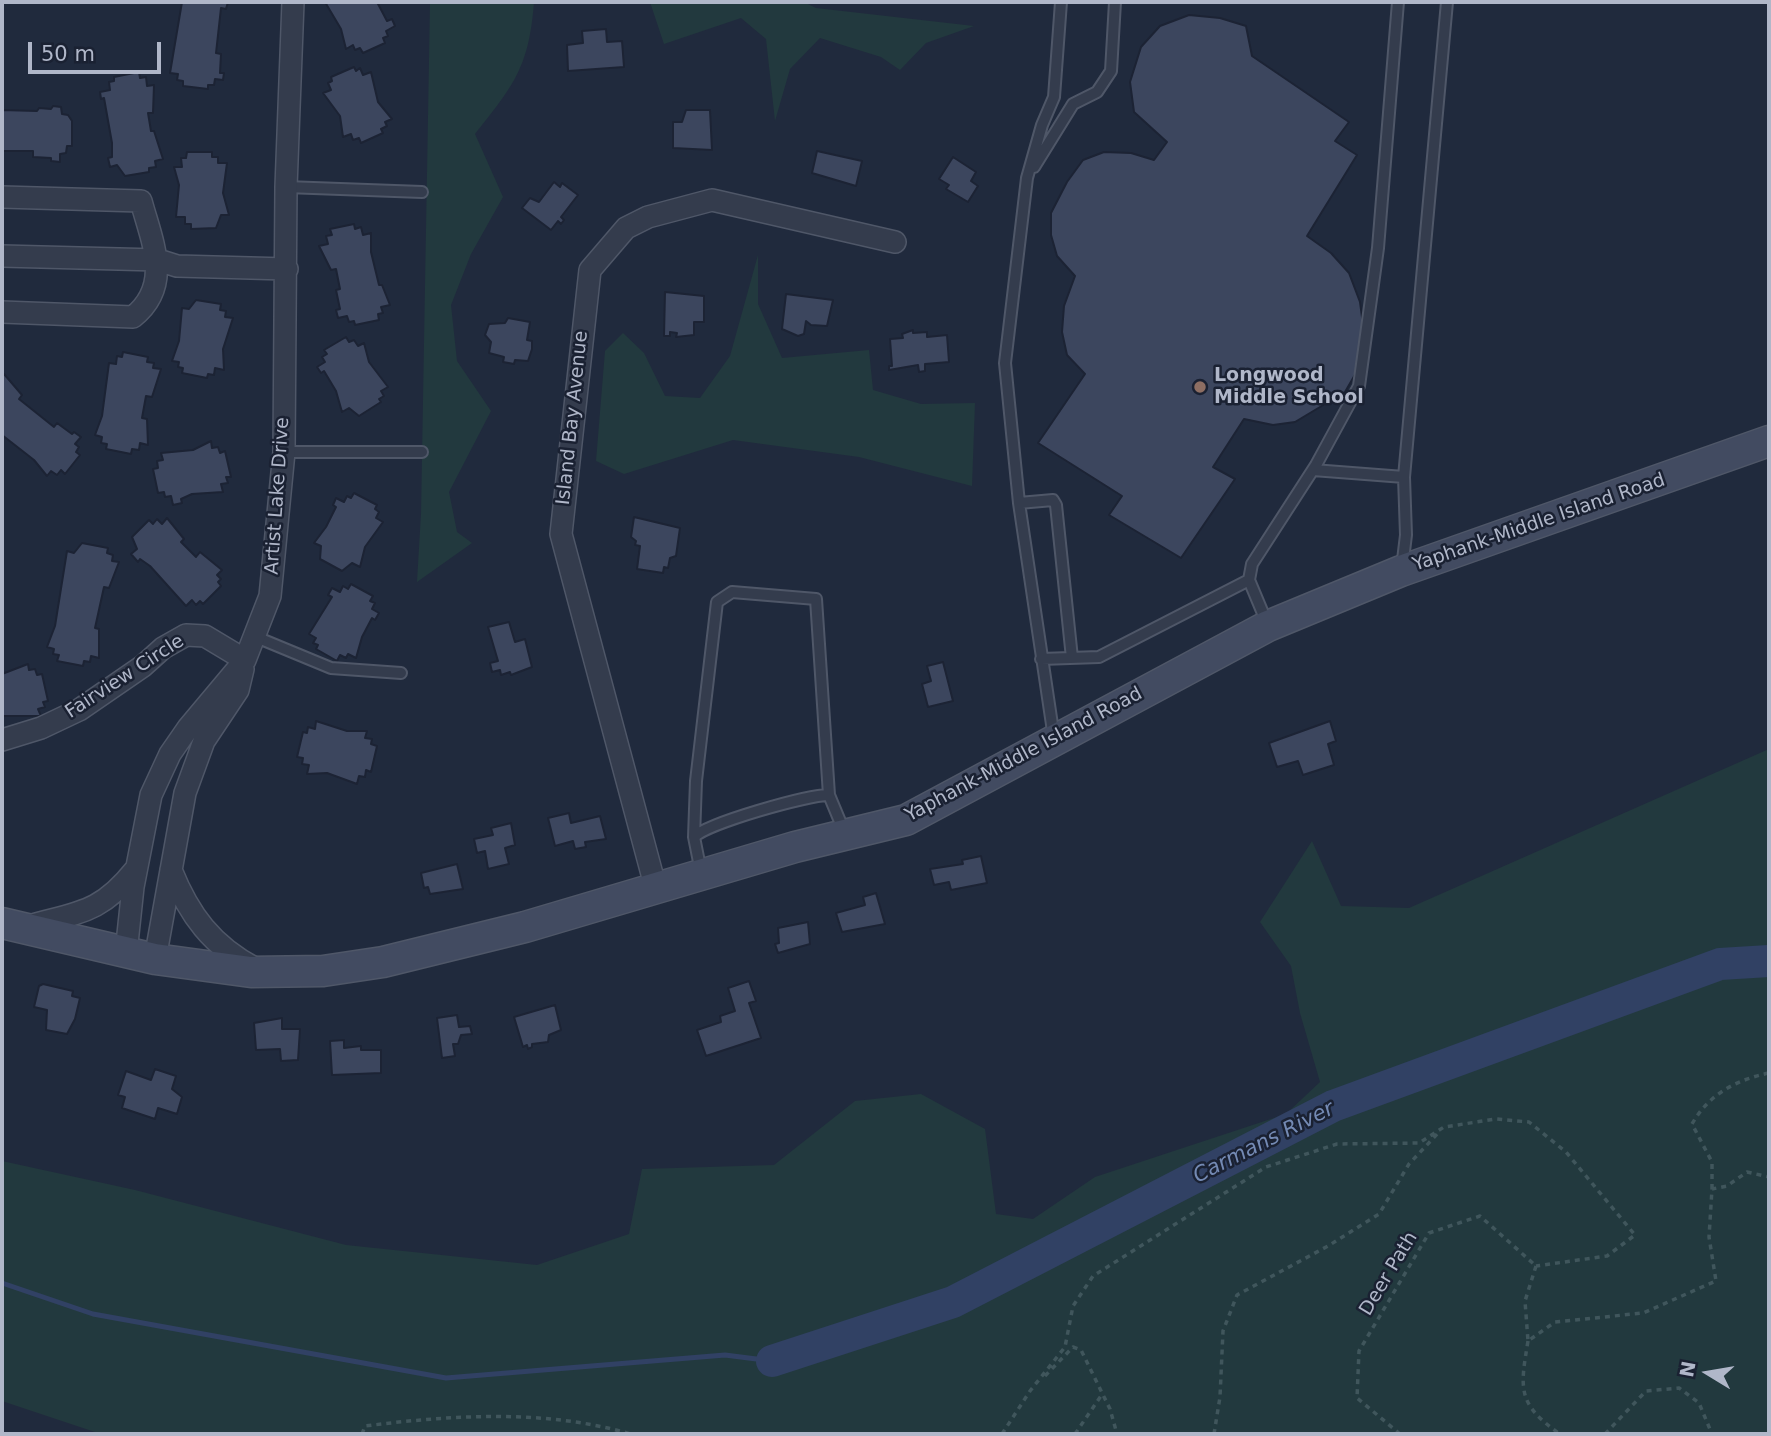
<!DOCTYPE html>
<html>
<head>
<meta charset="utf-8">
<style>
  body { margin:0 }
  #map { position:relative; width:1771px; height:1436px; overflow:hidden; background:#202a3d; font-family:"DejaVu Sans",sans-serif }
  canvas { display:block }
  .frame { position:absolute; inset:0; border:4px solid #b0b7c9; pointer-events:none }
  .north { position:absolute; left:1673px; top:1338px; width:70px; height:70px; -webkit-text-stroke:5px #1a2132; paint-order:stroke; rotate:281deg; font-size:19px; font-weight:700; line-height:28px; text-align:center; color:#b0b7c9 }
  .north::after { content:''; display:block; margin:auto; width:24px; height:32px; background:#b0b7c9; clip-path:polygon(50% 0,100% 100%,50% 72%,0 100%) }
  .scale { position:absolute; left:28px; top:42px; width:133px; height:32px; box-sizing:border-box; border:4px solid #b0b7c9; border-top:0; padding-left:9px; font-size:21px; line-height:24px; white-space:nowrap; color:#b0b7c9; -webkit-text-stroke:5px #1a2132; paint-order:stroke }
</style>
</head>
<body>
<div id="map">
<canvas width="1771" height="1436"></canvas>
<div class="frame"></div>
<div class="north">N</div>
<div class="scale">50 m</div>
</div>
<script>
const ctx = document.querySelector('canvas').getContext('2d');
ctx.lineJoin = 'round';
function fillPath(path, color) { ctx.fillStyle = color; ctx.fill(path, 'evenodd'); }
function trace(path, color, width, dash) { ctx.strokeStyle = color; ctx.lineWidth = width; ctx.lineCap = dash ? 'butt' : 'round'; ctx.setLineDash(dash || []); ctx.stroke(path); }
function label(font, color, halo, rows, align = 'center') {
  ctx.font = font + ' "DejaVu Sans",sans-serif'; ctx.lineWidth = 5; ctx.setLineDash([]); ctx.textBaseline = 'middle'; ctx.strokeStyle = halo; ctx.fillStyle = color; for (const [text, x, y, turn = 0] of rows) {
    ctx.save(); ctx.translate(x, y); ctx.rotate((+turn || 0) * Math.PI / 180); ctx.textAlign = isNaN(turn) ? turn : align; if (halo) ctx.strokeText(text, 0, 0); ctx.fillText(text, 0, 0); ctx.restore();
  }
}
fillPath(new Path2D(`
  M430,2H534C529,67 514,85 475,134L503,197L471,254L451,305L457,361L491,411L449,492L457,532L472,543L417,582L421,514Z
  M650,2H804L816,8L974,26L926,43L900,70L881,57L820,38L790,69L775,121L766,39L741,18L664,44Z
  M758,255V304L782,358L869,350L873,390L921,404L975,403L972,486L859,457L733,440L624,474L596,461L605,351L623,333L644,353L665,396L700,398L730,356Z
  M1769,749V1434H101L2,1401V1161L135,1190L346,1245L537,1265L629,1234L642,1169L774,1165L855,1101L921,1094L985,1129L996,1214L1033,1219L1095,1177L1286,1114L1320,1082L1300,1013L1291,966L1260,922L1312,841L1341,906L1409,908Z`), '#22393e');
trace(new Path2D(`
  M2,1283L93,1314L446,1378L725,1355L772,1361`), '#314164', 5);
trace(new Path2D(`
  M772,1361L953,1302L1333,1106L1720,964L1769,961`), '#314164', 32);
const building = new Path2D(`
  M182,2H228L226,9L221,8L216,53L221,54L220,73H224L223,80L215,79L214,85H208V89L183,86V81L177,80L178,74L170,73Z
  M325,2H377L387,21L392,19L395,26L386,31L388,36L383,38L385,43L363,53L360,48L355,50L353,45L346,49L341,29Z
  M1189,15L1220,18L1246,26L1252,56L1349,122L1335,141L1357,155L1307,236L1331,253L1349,273L1360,302L1364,332L1360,366L1345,392L1295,422L1273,425L1244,419L1213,467L1235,479L1181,558L1109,515L1122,496L1038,443L1085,374L1067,355L1062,332L1064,306L1075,276L1057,256L1051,235V213L1067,182L1083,160L1104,152L1131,153L1154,160L1167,142L1134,112L1130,82L1141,47L1160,26Z
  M606,29L607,42L622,41L624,67L568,71L567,45L583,43L582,31Z
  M354,67L356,71L360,68L363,75L371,72L378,102L392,119L385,122L387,126L381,129L383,133L361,143L359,138L353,140L351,134L343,137L340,116L323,93L331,90L328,83L332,81L331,77Z
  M139,72L140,78L146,77L147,86L154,85L153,113H148L151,131H154L163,159L155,161L156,167L149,168V172L125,176L117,165L110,167L108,158L112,157V143L104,98L101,99L100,92L110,90L109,82L114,81V77Z
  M53,106L61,107L62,114L68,115L72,121V146H67L66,153L60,154V162L51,161V158L33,157V151H2V110L37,111L39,108L51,109Z
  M686,110H710L712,150L673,148V122H682Z
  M817,151L862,161L856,186L812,173Z
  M187,152H212V157H218V163H227L223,193L229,215H221L216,228L191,229V224H185V217H176L179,185L174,167H182L181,158H186Z
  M953,157L976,172L971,181L978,186L968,202L946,189L949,185L939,179Z
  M554,182L560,187L562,183L578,195L561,217L564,220L561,224L558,221L551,230L522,208L530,198L539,202Z
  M354,224L355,229L361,227L363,235L371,233V252L379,285H382L390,305L381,307L383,313L378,314L379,320L355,325L354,321L349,322L347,316L338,318L336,310L340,309L336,290L340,289L336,269L331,270L319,246L328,244L326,236L332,235L330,229Z
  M665,292L704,296V322H694V335L676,337L677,333L670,332V336H664Z
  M786,294L833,300L827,326L811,325L806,321L804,334L798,336L782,329Z
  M196,300L221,304L220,310L226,311L225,317L233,318L223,349L224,370L215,368L214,375L208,374L207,378L182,373L183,368L178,367L179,362L172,361L179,341L182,308L189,309Z
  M508,318L530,322L527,340L532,341V349L528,361L515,360L514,364L503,362L504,357L489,353L491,342L485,335L489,324L505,323Z
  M913,330V333L927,332V337L947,335L949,362L925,364V371L919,372L918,365L889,370V366H892L890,339L903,338L902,334Z
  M346,337L349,342L354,340L358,346L364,343L369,362L388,387L381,391L384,396L379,399L381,402L359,416L349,408L342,412L336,391L324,371L321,373L317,367L325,362L322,357L327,354L324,350Z
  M123,352L148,357L147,362L154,363L153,368L161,369L152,397L146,396L142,418L147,419L148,445L140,443L139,450L132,449L131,454L106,449L107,444L101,443L102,437L95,435L102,416L109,363L116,364L117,356L122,357Z
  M4,374L22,395L19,399L54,427L57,423L72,434L74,432L81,437L75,444L79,447L76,452L80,455L65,474L61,470L57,475L51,471L47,476L34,460L2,435V377Z
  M211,441L212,448L218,447L220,453L225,451L231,477H226L228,483L221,484L223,492L192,494L181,499L182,503L173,505L171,496L165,497L164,492L158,493L153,469L158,468L157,461L163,460L161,453L193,450Z
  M354,493L377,505L375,509L379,512L376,518L383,522L365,547L360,567L352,563L342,571L320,559L321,546L314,543L326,527L336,507L333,505L336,498L344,502L347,496L351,498Z
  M634,517L680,528L676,556L670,558L668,568L664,567L663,573L637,569L640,546L635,545L636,541L631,537Z
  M167,518L184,539L181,542L196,557L200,552L222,570L217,575L221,579L218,582L221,586L203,604L200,601L196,605L192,600L186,606L150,566L140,559L138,562L131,554L137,549L132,537L149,520L153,524L157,519L162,524Z
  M82,543L108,548L107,553L113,555L112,561L119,562L109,588L104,587L95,628L99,629V658L91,656L90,662L84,661L83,666L57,661L59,655L53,654L54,649L47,647L55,626L67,551L74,553Z
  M351,584L373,596L370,601L375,603L372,609L379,613L375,620L372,618L362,637L356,658L348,654L346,658L340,655L337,661L316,649L318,645L313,643L316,638L309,634L332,597L328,595L332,588L340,592L343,586L348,589Z
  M509,622L515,642L525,639L532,667L511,675L510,672L501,675L500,670L492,672L490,663L498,661L488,627Z
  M943,662L953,701L928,707L922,684L931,681L927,666Z
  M28,664L29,670L35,669L37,675L42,674L48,701L43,702L45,707L38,709L41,716H2V674Z
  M316,721L347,731H367L365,738L372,739L371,744L377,746L371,772L366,770L365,777L359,776L357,784L327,773L307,774L309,765L302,764L303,758L297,757L303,732L307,733L308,727L315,729Z
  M1330,721L1336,741L1328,744L1334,765L1303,775L1298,761L1277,767L1269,743Z
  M569,813L571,823L600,816L606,839L585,842L586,847L575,849L573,841L555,846L548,818Z
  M511,823L515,845L505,848L509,864L488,869L485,851L477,853L474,839L493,835L491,828Z
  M981,856L987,883L951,890L949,882L934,885L930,869L963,864L962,860Z
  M457,864L463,889L430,894L428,887L424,888L421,873Z
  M876,893L885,924L842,932L836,913L865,905L863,897Z
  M808,922L810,944L778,953L775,944L779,943L778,928Z
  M749,981L756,1001L749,1003L761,1038L706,1056L697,1030L721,1022L720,1016L735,1011L728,988Z
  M43,984L73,991L72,996L80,998L75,1019L67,1034L46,1030L47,1010L34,1007L39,986Z
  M555,1005L561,1030L549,1035L548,1042L532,1044V1047L528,1049L527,1045L523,1047L514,1017Z
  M457,1015L459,1027L470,1026L472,1034L461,1035L458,1044H453L455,1056L442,1058L437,1018Z
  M282,1018V1029H300L298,1060L281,1061L280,1049L256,1050L254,1023Z
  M344,1040V1048L361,1046V1050H381V1073L332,1075L330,1041Z
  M155,1069L176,1076L172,1089L182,1097L177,1114L158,1108L155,1119L122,1108L125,1097L118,1095L126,1071L151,1080Z`);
fillPath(building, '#3c465e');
trace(building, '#1c2334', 2);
const service = new Path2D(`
  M1034,167L1073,104L1097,92L1111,71L1115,2
  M286,187L422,192
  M284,452H422
  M1313,470L1404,477
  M1019,503L1053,500L1056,505L1072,658
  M1402,568L1406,535L1404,477L1447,2
  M1267,623L1249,580L1252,564L1316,465L1359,386L1378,248L1398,2
  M256,637L331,668L401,673
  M1041,659L1099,657L1249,580
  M1054,738L1019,503L1005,363L1027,178L1042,125L1054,97L1061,2
  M694,837L696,781L717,602L732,592L816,599L829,795
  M701,872L694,837C708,823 807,795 829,795L844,831`);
const minor = new Path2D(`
  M2,197L141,201C152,242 173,285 133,317L2,312
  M2,256L158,260L177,266L287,269
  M2,740L41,728L79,710L143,666L163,648L186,635L205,636L245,660
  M171,870C189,915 212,946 256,969
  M656,889L561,534L590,270L626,228L648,217L712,200L895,242
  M25,927C77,912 99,915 135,870
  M126,953L133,887L151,795L170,754L188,728L245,660L270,596L284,452L286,187L293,2
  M155,959L185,793L204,741L238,690L243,669`);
const secondary = new Path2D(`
  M2,923L155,959L251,972L323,971L383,962L525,927L795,847L906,820L1268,626L1401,571L1769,441`);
trace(service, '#4f5768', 14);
trace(minor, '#4f5768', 24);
trace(secondary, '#4f5768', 33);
trace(new Path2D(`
  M1712,1189V1162L1692,1124C1709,1094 1736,1080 1769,1073
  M1536,1266L1525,1301L1528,1341L1555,1322L1643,1313L1716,1281L1709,1237L1712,1189L1727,1186L1747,1172L1769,1177
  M1528,1341C1520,1389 1517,1404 1560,1434
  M1045,1376L1073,1347L1081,1350L1110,1409L1117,1434
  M362,1434L365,1426C453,1415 545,1409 631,1434
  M1002,1434L1030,1391L1065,1347L1073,1306L1093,1276L1266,1167L1337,1144L1419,1143L1444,1127L1496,1119L1529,1122L1566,1152L1635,1235L1607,1256L1536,1266
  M1075,1434L1103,1393
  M1214,1434L1220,1397L1223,1331L1237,1295L1328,1246L1379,1214L1409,1164L1440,1131
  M1400,1434L1357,1398L1359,1351L1429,1233L1480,1216L1536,1266
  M1605,1434L1646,1391L1679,1388L1699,1403L1712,1434`), '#40565c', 3.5, [5, 5]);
trace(service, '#343c4d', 10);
trace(minor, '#343c4d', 21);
trace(secondary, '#424b61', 30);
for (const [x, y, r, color] of [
  [1200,387,7,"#8d6e63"]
]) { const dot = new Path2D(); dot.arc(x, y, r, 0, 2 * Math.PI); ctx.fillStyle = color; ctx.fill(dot); trace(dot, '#1a2132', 2.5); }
label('bold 19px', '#b0b7c9', '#1a2132', [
  ["Longwood",1214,376],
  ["Middle School",1214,398]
], 'left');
label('19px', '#b0b7c9', '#1a2132', [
  ["Island Bay Avenue",573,418,-84],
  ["Artist Lake Drive",278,496,-86],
  ["Yaphank-Middle Island Road",1539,523,-19],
  ["Fairview Circle",125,677,-33],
  ["Yaphank-Middle Island Road",1024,755,-28],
  ["Deer Path",1389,1274,-59]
]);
label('italic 21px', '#748ab4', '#1a2132', [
  ["Carmans River",1264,1143,-27]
]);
</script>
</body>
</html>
